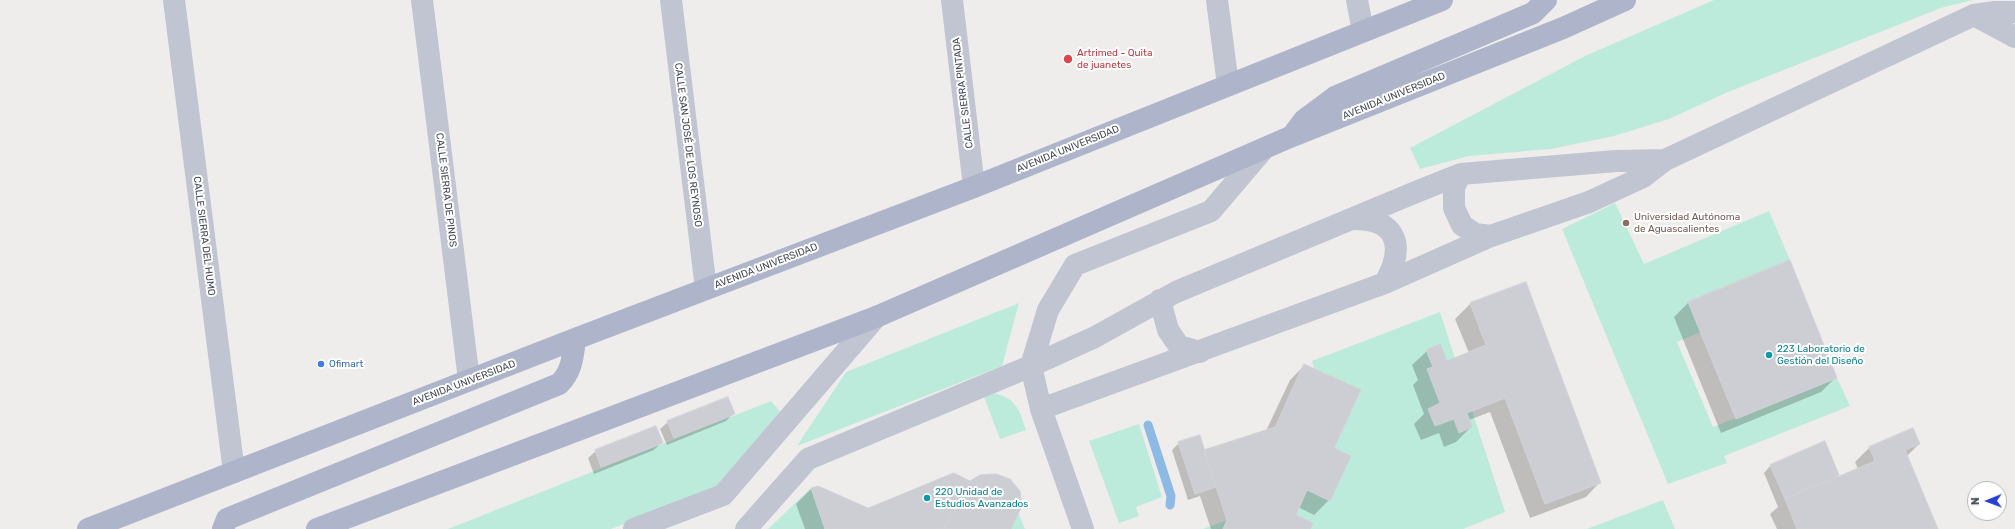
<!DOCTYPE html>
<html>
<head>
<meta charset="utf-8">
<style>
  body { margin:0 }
  #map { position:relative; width:2015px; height:529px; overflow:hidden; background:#efedec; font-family:Rubik,sans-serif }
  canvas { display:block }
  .north { position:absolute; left:1967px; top:481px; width:40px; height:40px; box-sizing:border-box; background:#fff; border:1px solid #b5b7bc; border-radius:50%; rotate:269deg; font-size:11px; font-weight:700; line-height:16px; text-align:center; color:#464b58 }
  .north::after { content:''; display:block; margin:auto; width:14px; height:18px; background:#2641d0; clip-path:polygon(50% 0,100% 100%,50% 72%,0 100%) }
</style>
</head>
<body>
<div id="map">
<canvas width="2015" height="529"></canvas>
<div class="north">N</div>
</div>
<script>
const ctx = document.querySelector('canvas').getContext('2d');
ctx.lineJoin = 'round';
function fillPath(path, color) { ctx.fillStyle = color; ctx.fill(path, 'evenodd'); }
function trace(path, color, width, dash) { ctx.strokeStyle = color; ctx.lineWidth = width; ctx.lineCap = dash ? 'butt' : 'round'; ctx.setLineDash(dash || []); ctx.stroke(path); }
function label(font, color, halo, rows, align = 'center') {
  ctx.font = font + ' Rubik,sans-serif'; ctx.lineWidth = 4; ctx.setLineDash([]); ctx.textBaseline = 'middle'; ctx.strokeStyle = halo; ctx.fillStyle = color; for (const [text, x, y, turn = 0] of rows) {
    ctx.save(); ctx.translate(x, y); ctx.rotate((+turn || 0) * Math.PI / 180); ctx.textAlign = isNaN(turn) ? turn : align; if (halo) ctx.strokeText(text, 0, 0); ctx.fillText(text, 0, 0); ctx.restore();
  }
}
fillPath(new Path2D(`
  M1714,0H1973L1941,8L1728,92L1669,119L1614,136L1551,149L1469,156L1420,169L1410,148L1585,56Z
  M1615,203L1644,264L1769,211L1790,260L1689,301L1701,332L1677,342L1713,427L1837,378L1850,406L1724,456L1727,463L1668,484L1562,229Z
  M1019,303L1002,366L797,446L846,372Z
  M1440,312L1505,512L1463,529H1310L1313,523L1296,515L1307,490L1334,448L1361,391L1314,368L1312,361Z
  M993,393C1016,398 1019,409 1026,430L1000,439L984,397Z
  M771,401L781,413L714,490L611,529H448Z
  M1139,424L1162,497L1136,507L1139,516L1119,523L1089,441Z
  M811,488L825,529H768Z
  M1663,500L1675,529H1587Z
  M1018,512L1025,529H1011Z
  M1227,520L1223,529H1203Z`), '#bdebdb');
fillPath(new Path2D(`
  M1525,283L1600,482L1586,497L1530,518L1490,412L1469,420L1471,427L1456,442L1444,447L1439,433L1421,440L1414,424L1424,414L1413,385L1418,380L1412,365L1427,351L1446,362L1469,353L1455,319L1470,304Z
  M1689,302L1836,377L1821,392L1721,433L1674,317Z
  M1305,365L1333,449L1329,500L1314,515L1298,507L1294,515L1309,529H1211L1200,496L1188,500L1172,450L1179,443L1204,451L1266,431L1290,380Z
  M734,413L726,421L667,445L660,429L668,422Z
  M662,442L654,450L594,474L588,458L596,451Z
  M1919,444L1907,456L1937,529H1777L1770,514L1778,507L1764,473L1771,465L1838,475L1834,479L1858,469L1855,462L1870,447Z
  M818,487L868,509L1010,529H805L796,504L811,489Z`), '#0003');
trace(new Path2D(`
  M1148,425L1171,496L1170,505`), '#8dbae4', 9);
const building = new Path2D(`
  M1790,260L1837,378L1736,419L1688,302Z
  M1526,282L1601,483L1545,504L1505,398L1467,413L1472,427L1459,433L1454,419L1435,426L1428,409L1440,403L1427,369L1433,367L1426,350L1440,344L1447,361L1486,345L1470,303Z
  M1304,364L1361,390L1334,448L1351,456L1330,501L1307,490L1296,515L1313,523L1310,529H1223L1227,520L1204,450L1275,427Z
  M728,397L735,414L674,438L667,421Z
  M656,426L663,443L601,467L595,450Z
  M1913,428L1920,444L1905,450L1938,529H1797L1785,499L1875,461L1869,447Z
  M1200,435L1216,487L1195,494L1178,442Z
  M1825,441L1839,475L1785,499L1770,465Z
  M954,473L970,481L944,529H825L811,488L818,486L868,508Z
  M996,474L1010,479L1020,491L1022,506L1011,529H944L970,481L980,475Z`);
fillPath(building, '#cdcdd4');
trace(building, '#d1d1d8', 1);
trace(new Path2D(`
  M174,0L234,472
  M422,0L469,380
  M671,0L706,289
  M952,0L974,187
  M1217,0L1228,85
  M1357,0L1363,31
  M1974,15L2015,37
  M1461,174L1454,187V208L1462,225L1475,234L1491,236
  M1351,219C1397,218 1406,245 1385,283
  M1160,300L1168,330L1179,346L1200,352
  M1041,409L1385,283L1491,236L1589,202L1643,177L1665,160L1974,15L1995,12H2015
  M634,529L723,495L876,317
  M746,529L808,459L1031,366L1095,337L1176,292L1416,192L1461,174L1616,161L1665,160
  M1083,529L1041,409L1031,366L1048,310L1075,265L1211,211L1262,151`), '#c1c5d1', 22);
trace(new Path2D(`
  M1295,132L1304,120L1335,97L1533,13L1546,0
  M88,529L575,339L974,187L1442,0
  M223,529L227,519L559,384C572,372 573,356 575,339
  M317,529L876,317L1290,137L1563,28L1625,0`), '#aeb4ca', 22);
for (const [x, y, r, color] of [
  [1068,59,5,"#e0444e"],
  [1626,223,4,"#8d6e63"],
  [1769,355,4,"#0f9aa8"],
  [321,364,4,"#3f7fe0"],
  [927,498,4,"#0f9aa8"]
]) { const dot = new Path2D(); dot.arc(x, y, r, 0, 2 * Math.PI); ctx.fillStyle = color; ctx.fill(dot); trace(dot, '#fff', 1.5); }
label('10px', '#be3a42', '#fff', [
  ["Artrimed - Quita",1077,53],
  ["de juanetes",1077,65]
], 'left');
label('10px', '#464b58', '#fff', [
  ["CALLE SIERRA PINTADA",963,93,-97],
  ["AVENIDA UNIVERSIDAD",1394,96,-22],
  ["CALLE SAN JOSÉ DE LOS REYNOSO",688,145,83],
  ["AVENIDA UNIVERSIDAD",1068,149,-22],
  ["CALLE SIERRA DE PINOS",446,190,83],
  ["CALLE SIERRA DEL HUMO",204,236,83],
  ["AVENIDA UNIVERSIDAD",766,266,-21],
  ["AVENIDA UNIVERSIDAD",464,383,-21]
]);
label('10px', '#785e54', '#fff', [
  ["Universidad Autónoma",1634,217],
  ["de Aguascalientes",1634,229]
], 'left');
label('10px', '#0d838f', '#fff', [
  ["223 Laboratorio de",1777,349],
  ["Gestión del Diseño",1777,361],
  ["220 Unidad de",935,492],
  ["Estudios Avanzados",935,504]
], 'left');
label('10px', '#366cbe', '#fff', [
  ["Ofimart",329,364]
], 'left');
</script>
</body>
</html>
